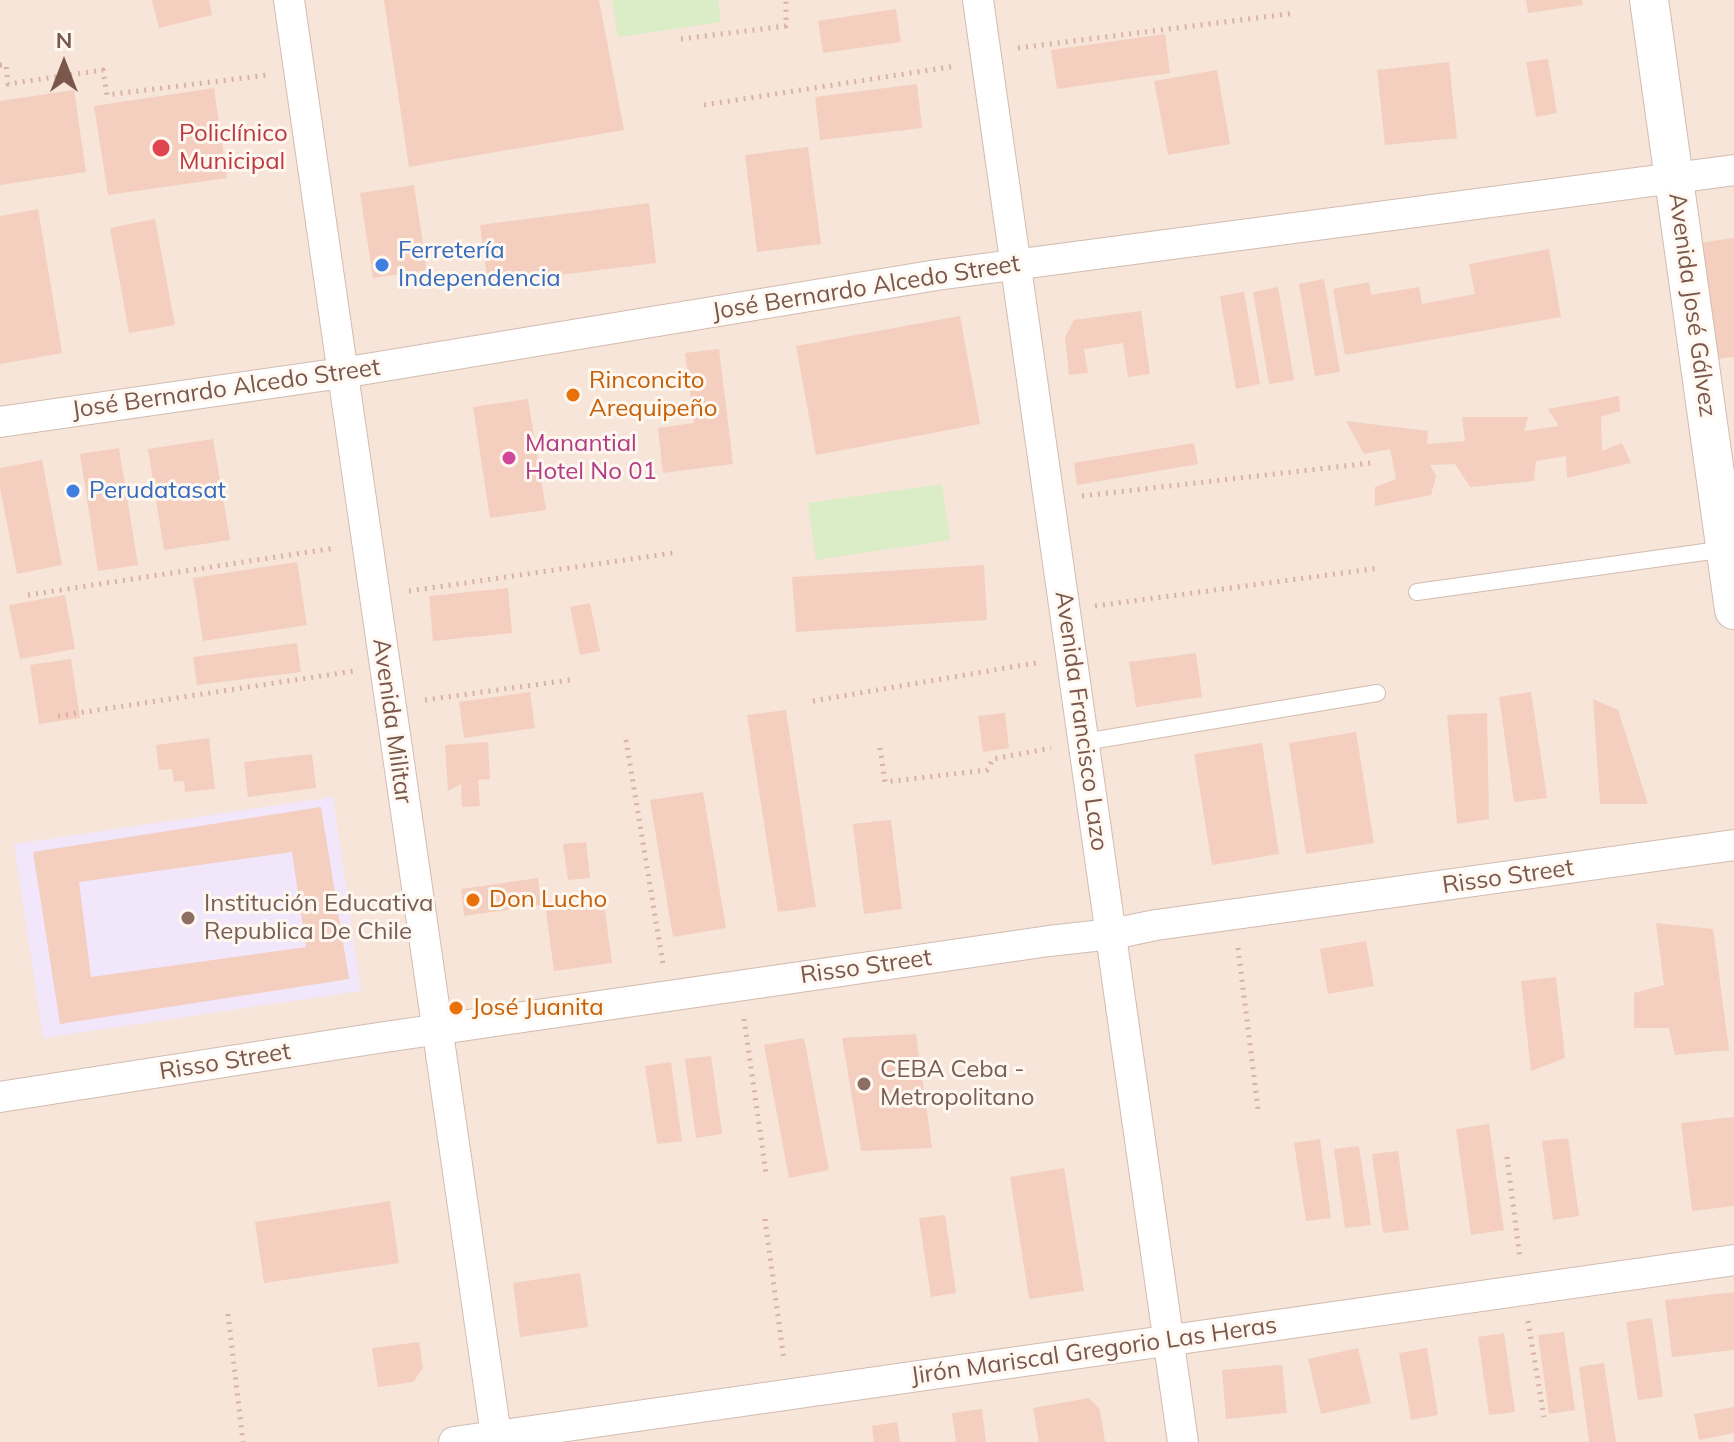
<!DOCTYPE html>
<html>
<head>
<meta charset="utf-8">
<style>
  body { margin:0 }
  #map { position:relative; width:1734px; height:1442px; overflow:hidden; background:#fdf4ea; font-family:Mulish,sans-serif }
  canvas { display:block }
  .north { position:absolute; left:24px; top:24px; width:80px; height:80px; -webkit-text-stroke:6px #fff8f1; paint-order:stroke; rotate:0deg; font-size:22px; font-weight:700; line-height:32px; text-align:center; color:#7a574b }
  .north::after { content:''; display:block; margin:auto; width:28px; height:36px; background:#7a574b; clip-path:polygon(50% 0,100% 100%,50% 72%,0 100%) }
</style>
</head>
<body>
<div id="map">
<canvas width="1734" height="1442"></canvas>
<div class="north">N</div>
</div>
<script>
const ctx = document.querySelector('canvas').getContext('2d');
ctx.lineJoin = 'round';
function fillPath(path, color) { ctx.fillStyle = color; ctx.fill(path, 'evenodd'); }
function trace(path, color, width, dash) { ctx.strokeStyle = color; ctx.lineWidth = width; ctx.lineCap = dash ? 'butt' : 'round'; ctx.setLineDash(dash || []); ctx.stroke(path); }
function label(font, color, halo, rows, align = 'center') {
  ctx.font = font + ' Mulish,sans-serif'; ctx.lineWidth = 6; ctx.setLineDash([]); ctx.textBaseline = 'middle'; ctx.strokeStyle = halo; ctx.fillStyle = color; for (const [text, x, y, turn = 0] of rows) {
    ctx.save(); ctx.translate(x, y); ctx.rotate((+turn || 0) * Math.PI / 180); ctx.textAlign = isNaN(turn) ? turn : align; if (halo) ctx.strokeText(text, 0, 0); ctx.fillText(text, 0, 0); ctx.restore();
  }
}
fillPath(new Path2D(`
  M0,0H1734V1442H0Z`), '#f6e5d8');
fillPath(new Path2D(`
  M333,797L361,991L43,1038L14,844Z`), '#f1e6fa');
fillPath(new Path2D(`
  M612,0H718L721,22L618,37Z
  M942,484L950,540L816,560L808,503Z`), '#daedc7');
fillPath(new Path2D(`
  M152,0H209L212,15L159,28Z
  M384,0H599L624,130L409,167Z
  M1526,0H1582L1583,5L1528,13Z
  M896,9L901,42L823,53L818,21Z
  M1165,34L1170,73L1057,89L1051,50Z
  M1548,59L1557,113L1536,117L1526,62Z
  M1449,62L1457,138L1385,145L1377,70Z
  M1217,70L1230,144L1168,155L1154,81Z
  M917,84L922,128L820,140L815,97Z
  M214,88L227,178L108,195L94,106Z
  M74,90L86,172L0,185V101Z
  M808,147L821,244L757,252L745,155Z
  M414,185L427,270L373,278L360,193Z
  M649,203L656,263L488,284L480,225Z
  M38,209L62,353L0,364V216Z
  M155,219L175,325L129,333L110,228Z
  M1734,238V357L1716,359L1699,243Z
  M1549,249L1561,317L1345,355L1333,289L1369,282L1371,295L1419,287L1422,304L1475,294L1469,264Z
  M1324,279L1340,372L1315,376L1299,284Z
  M1278,287L1294,380L1269,384L1253,292Z
  M1244,292L1260,384L1236,389L1220,296Z
  M1141,311L1150,374L1128,377L1123,343L1084,349L1088,373L1069,375L1065,337L1074,320Z
  M960,316L980,424L816,455L796,346Z
  M719,349L733,464L663,473L658,428L694,423L685,353Z
  M1619,396L1620,411L1601,417L1602,451L1622,443L1631,463L1567,478L1566,456L1536,461L1534,481L1470,487L1455,464L1430,465L1436,476L1431,495L1375,506V487L1396,479L1390,449L1364,454L1346,421L1428,431L1427,444L1465,441L1462,417H1528L1524,431L1559,426L1548,409Z
  M528,399L546,510L490,518L473,407Z
  M213,439L230,540L164,550L148,449Z
  M1194,443L1198,464L1077,485L1074,463Z
  M119,448L138,565L98,571L80,454Z
  M42,460L62,565L17,574L0,488V468Z
  M297,562L307,625L203,641L193,578Z
  M984,565L987,620L796,632L792,577Z
  M508,588L512,633L433,641L429,596Z
  M65,595L75,649L20,659L9,605Z
  M590,603L600,651L580,655L570,607Z
  M297,643L301,672L197,685L193,657Z
  M1196,653L1202,697L1136,707L1129,662Z
  M71,659L80,718L39,724L30,665Z
  M530,692L535,728L464,738L459,702Z
  M1531,692L1547,798L1514,802L1499,697Z
  M1593,699L1618,710L1648,804H1600Z
  M786,710L816,907L778,912L747,715Z
  M1005,713L1009,748L983,752L978,716Z
  M1487,713L1489,819L1457,824L1447,715Z
  M1356,732L1374,843L1306,854L1289,743Z
  M209,738L215,789L185,792L184,781L174,782L172,769L159,770L156,745Z
  M488,742L490,779L478,780L480,806L462,807L461,784L448,791L445,745Z
  M1262,743L1279,854L1212,865L1194,754Z
  M312,754L316,788L248,797L244,762Z
  M703,792L726,928L673,937L650,800Z
  M321,807L349,979L60,1024L33,852ZM292,852L306,947L91,977L79,882Z
  M891,820L902,909L864,914L853,824Z
  M586,842L590,878L568,880L563,844Z
  M538,878L541,905L464,916L461,889Z
  M604,904L612,963L554,971L546,911Z
  M1656,923L1713,929L1729,1050L1675,1055L1669,1028H1634V993L1664,985Z
  M1366,941L1374,986L1328,994L1320,949Z
  M1556,977L1565,1058L1531,1071L1521,981Z
  M916,1034L932,1148L861,1151L842,1038Z
  M804,1038L829,1170L789,1178L764,1045Z
  M711,1056L722,1134L696,1138L685,1059Z
  M671,1062L682,1141L657,1144L645,1066Z
  M1734,1117V1206L1692,1211L1681,1123Z
  M1489,1124L1504,1230L1471,1235L1456,1129Z
  M1568,1138L1579,1216L1553,1220L1542,1141Z
  M1320,1139L1331,1218L1306,1221L1294,1143Z
  M1359,1146L1371,1225L1345,1228L1334,1149Z
  M1398,1151L1409,1230L1383,1233L1372,1154Z
  M1064,1168L1084,1291L1029,1299L1010,1177Z
  M390,1201L399,1263L264,1283L255,1222Z
  M945,1215L956,1293L931,1297L919,1218Z
  M580,1273L588,1327L520,1337L513,1283Z
  M1734,1292V1350L1672,1357L1665,1300Z
  M1652,1318L1663,1397L1638,1400L1626,1322Z
  M1564,1332L1575,1410L1549,1414L1538,1335Z
  M1504,1333L1515,1412L1489,1415L1478,1337Z
  M419,1342L423,1368L413,1382L378,1387L372,1348Z
  M1358,1348L1371,1403L1321,1414L1308,1359Z
  M1427,1348L1438,1415L1411,1420L1399,1353Z
  M1604,1363L1616,1442H1589L1579,1367Z
  M1282,1365L1287,1413L1226,1419L1222,1370Z
  M1089,1398L1100,1410L1105,1442H1039L1033,1408Z
  M1734,1407V1433L1699,1440L1694,1414Z
  M982,1409L986,1442H956L952,1413Z
  M897,1422L900,1442H874L872,1426Z`), '#f4cfc0');
const service = new Path2D(`
  M1417,592L1726,549
  M1084,742L1377,693`);
const minor = new Path2D(`
  M289,0L497,1442
  M978,0L1183,1442
  M0,422L342,373L937,275L1734,170
  M0,1097L378,1038L1049,941L1112,934L1156,925L1734,845
  M454,1442L1734,1260`);
const tertiary = new Path2D(`
  M1649,0L1734,610`);
trace(service, '#d3bcb1', 18);
trace(minor, '#d3bcb1', 32);
trace(tertiary, '#d3bcb1', 40);
trace(new Path2D(`
  M681,39L786,26V0
  M1018,48L1295,13
  M0,65H6L8,84L103,70L107,95L267,75
  M704,105L956,66
  M1082,496L1371,463
  M409,591L673,553
  M28,595L335,548
  M1095,606L1380,568
  M425,700L570,680
  M813,701L1041,662
  M58,716L354,671
  M626,740L663,964
  M880,748L885,782L987,770L993,759L1051,748
  M1238,948L1258,1109
  M744,1019L766,1173
  M1507,1157L1520,1259
  M765,1219L784,1361
  M228,1314L243,1442
  M1528,1321L1544,1417`), '#dab2a2', 5, [2, 6]);
trace(service, '#fff', 16);
trace(minor, '#fff', 30);
trace(tertiary, '#fff', 38);
for (const [x, y, r, color] of [
  [161,148,10,"#e0444e"],
  [382,265,8,"#3f7fe0"],
  [573,395,8,"#e8710a"],
  [509,458,8,"#d1479c"],
  [73,491,8,"#3f7fe0"],
  [473,900,8,"#e8710a"],
  [188,918,8,"#8d6e63"],
  [456,1008,8,"#e8710a"],
  [864,1084,8,"#8d6e63"]
]) { const dot = new Path2D(); dot.arc(x, y, r, 0, 2 * Math.PI); ctx.fillStyle = color; ctx.fill(dot); trace(dot, '#fff8f1', 3); }
label('24px', '#be3a42', '#fff8f1', [
  ["Policlínico",179,134],
  ["Municipal",179,162]
], 'left');
label('24px', '#366cbe', '#fff8f1', [
  ["Ferretería",398,251],
  ["Independencia",398,279],
  ["Perudatasat",89,491]
], 'left');
label('24px', '#7a574b', '#fff8f1', [
  ["José Bernardo Alcedo Street",866,288,-9],
  ["Avenida José Gálvez",1692,305,82],
  ["José Bernardo Alcedo Street",226,389,-8],
  ["Avenida Militar",392,721,82],
  ["Avenida Francisco Lazo",1081,721,82],
  ["Risso Street",1508,877,-8],
  ["Risso Street",866,967,-8],
  ["Risso Street",225,1062,-9],
  ["Jirón Mariscal Gregorio Las Heras",1094,1351,-8]
]);
label('24px', '#c56008', '#fff8f1', [
  ["Rinconcito",589,381],
  ["Arequipeño",589,409],
  ["Don Lucho",489,900],
  ["José Juanita",472,1008]
], 'left');
label('24px', '#b23c85', '#fff8f1', [
  ["Manantial",525,444],
  ["Hotel No 01",525,472]
], 'left');
label('24px', '#785e54', '#fff8f1', [
  ["Institución Educativa",204,904],
  ["Republica De Chile",204,932],
  ["CEBA Ceba -",880,1070],
  ["Metropolitano",880,1098]
], 'left');
</script>
</body>
</html>
